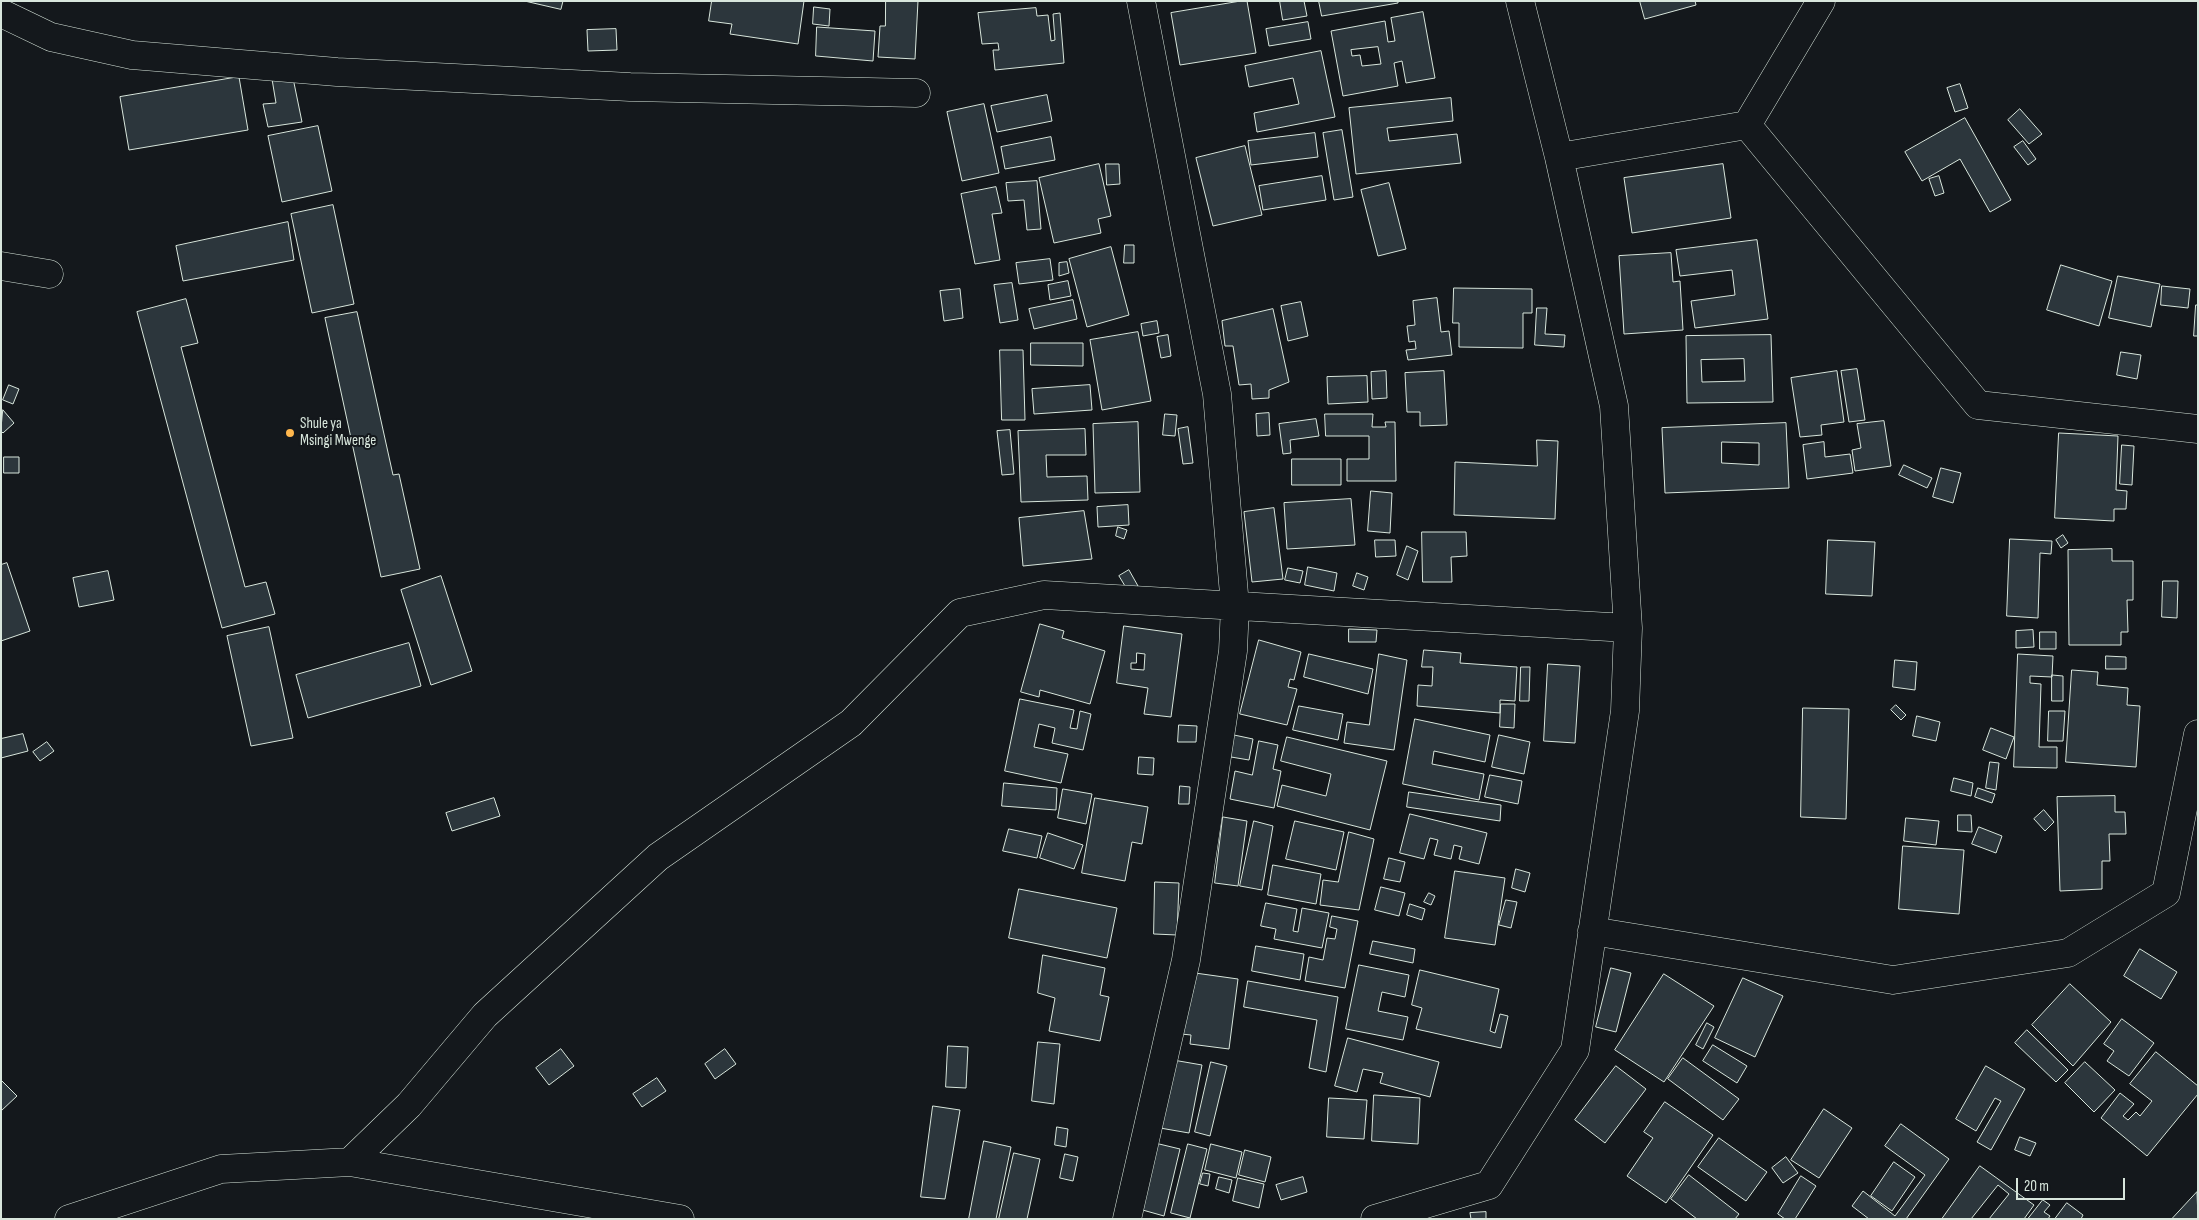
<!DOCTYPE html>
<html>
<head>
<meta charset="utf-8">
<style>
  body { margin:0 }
  #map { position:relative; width:2199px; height:1220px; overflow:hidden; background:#14181c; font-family:"Sofia Sans Condensed",sans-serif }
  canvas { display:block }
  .frame { position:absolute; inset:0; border:2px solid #d8e6dc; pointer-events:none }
  .scale { position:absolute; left:2016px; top:1178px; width:109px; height:22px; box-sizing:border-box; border:2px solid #d8e6dc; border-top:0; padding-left:6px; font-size:15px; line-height:18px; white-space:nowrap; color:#d8e6dc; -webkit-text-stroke:4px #14181c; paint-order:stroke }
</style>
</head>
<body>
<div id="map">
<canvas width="2199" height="1220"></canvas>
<div class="frame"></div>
<div class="scale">20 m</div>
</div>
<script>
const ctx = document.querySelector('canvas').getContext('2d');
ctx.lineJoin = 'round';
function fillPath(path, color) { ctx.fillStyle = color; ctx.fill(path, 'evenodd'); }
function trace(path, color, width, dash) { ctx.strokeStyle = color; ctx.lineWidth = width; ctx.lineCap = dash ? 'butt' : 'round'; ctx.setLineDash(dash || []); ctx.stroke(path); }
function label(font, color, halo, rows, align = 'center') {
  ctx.font = font + ' "Sofia Sans Condensed",sans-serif'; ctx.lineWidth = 4; ctx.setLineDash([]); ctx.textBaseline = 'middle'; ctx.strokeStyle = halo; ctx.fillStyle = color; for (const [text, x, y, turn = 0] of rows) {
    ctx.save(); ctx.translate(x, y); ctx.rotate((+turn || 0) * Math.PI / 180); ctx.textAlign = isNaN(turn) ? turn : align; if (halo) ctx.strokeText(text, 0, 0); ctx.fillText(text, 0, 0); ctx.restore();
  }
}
const building = new Path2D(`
  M525,1H563L561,9Z
  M712,1H804L798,44L730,34L732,24L709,21Z
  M886,1H918L915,59L878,57L880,26H885Z
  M1241,1H1247L1256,53L1180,65L1171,13Z
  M1280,1H1304L1307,16L1283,20Z
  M1319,1H1398V3L1322,16Z
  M1640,1H1695L1696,5L1645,19Z
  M814,7L830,9L829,26L813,24Z
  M1036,8L1037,16L1048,15L1051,41L1055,40L1053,14L1060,13L1064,63L995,70L993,50H999L998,43L982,44L978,13Z
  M1423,12L1435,78L1406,83L1402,61L1394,63L1398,86L1343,96L1331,31L1385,21L1388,42L1395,41L1391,18ZM1378,47L1381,64L1362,66L1360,55L1352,56L1351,50Z
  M1308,22L1311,39L1269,46L1266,29Z
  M817,27L875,31L873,61L816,56Z
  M616,29L617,50L588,51L587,30Z
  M1321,51L1335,117L1257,132L1254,113L1299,104L1293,78L1249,87L1245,66Z
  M239,77L248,130L129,150L120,97Z
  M293,78L302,122L268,127L263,104L276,103L272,79Z
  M1960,84L1968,108L1955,112L1947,88Z
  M1047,95L1052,121L997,132L991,106Z
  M1451,98L1453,121L1387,128L1389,141L1457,134L1461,163L1356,174L1349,108Z
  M984,104L999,173L962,181L947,112Z
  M2020,109L2042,134L2029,144L2008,120Z
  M1965,118L2011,200L1990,212L1960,159L1922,181L1905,152Z
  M318,126L332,191L282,202L268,136Z
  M1342,130L1353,197L1334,200L1323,133Z
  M1315,133L1318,157L1251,165L1248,141Z
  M1051,137L1055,160L1005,169L1001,147Z
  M2023,141L2036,159L2028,165L2014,147Z
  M1245,146L1262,215L1213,226L1196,158Z
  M1099,164L1111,216L1098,219L1101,233L1054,243L1039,178Z
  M1106,164H1119L1120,184L1107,185Z
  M1723,164L1731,218L1632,233L1624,178Z
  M1322,176L1326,200L1263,210L1259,186Z
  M1939,176L1944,193L1935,196L1929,179Z
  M1037,181L1041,229L1027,230L1024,200L1008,201L1006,183Z
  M1389,183L1406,249L1378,256L1361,190Z
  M996,187L1002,213L992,214L1000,260L975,264L961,194Z
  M333,205L354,304L312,313L291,214Z
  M288,222L294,260L183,281L176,246Z
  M1757,240L1768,319L1695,328L1691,301L1735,295L1732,270L1680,276L1676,250Z
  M1125,245H1134V263H1124Z
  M1111,247L1129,315L1087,327L1069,259Z
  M1671,253L1673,282L1680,281L1683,330L1624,334L1619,256Z
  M1050,259L1053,280L1019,284L1016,263Z
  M1067,262L1069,273L1059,276V263Z
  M2061,265L2112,281L2099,326L2047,310Z
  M2118,276L2160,284L2151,327L2109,318Z
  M1068,281L1071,296L1050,300L1048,285Z
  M1012,283L1018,320L1000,323L994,285Z
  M2162,286L2190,289L2188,308L2161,305Z
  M1454,288L1532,289V313H1523V348L1459,347V323H1453Z
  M960,289L963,318L944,321L940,291Z
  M1437,298L1441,332L1449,331L1452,355L1408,360L1406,350L1416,349L1415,341L1409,342L1407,326L1415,325L1413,301Z
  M186,299L198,343L181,347L245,587L266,582L275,614L222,628L137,312Z
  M1073,300L1077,319L1034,329L1029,309Z
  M1301,302L1308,336L1288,341L1281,306Z
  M2196,305H2198V336H2194Z
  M1537,308H1547L1545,334L1565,335L1564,347L1535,345Z
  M1273,309L1289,382L1269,390V398L1252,399L1251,384L1239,385L1233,346H1225L1222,321Z
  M357,312L393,475L399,474L420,569L381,577L325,318Z
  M1157,321L1159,333L1143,336L1141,324Z
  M1138,332L1151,401L1102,410L1090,340Z
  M1168,335L1171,356L1161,358L1157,337Z
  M1771,335L1773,402L1687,403L1686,336ZM1744,359L1745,381L1702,382L1701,360Z
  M1031,343H1083V366L1031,365Z
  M1000,350H1023L1025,420H1002Z
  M2121,352L2141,355L2137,379L2117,375Z
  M1857,369L1865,420L1849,422L1841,371Z
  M1386,371L1387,398L1372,399L1371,372Z
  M1444,371L1447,425L1420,426V412H1407L1405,373Z
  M1837,371L1844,422L1821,425L1822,435L1800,437L1791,378Z
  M1367,376L1368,402L1328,404L1327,377Z
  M9,385L19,389L13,404L3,400Z
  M1090,385L1092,410L1034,414L1032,389Z
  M3,410L14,423L3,433L1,431Z
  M1269,413L1270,435L1257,436L1256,414Z
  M1165,414L1177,415L1175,436L1163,435Z
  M1325,414H1373L1372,427H1386L1385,422H1395L1396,481H1347V459H1369V436H1326Z
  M1316,419L1319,436L1290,440L1291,453L1283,454L1279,424Z
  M1884,421L1891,466L1855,471L1852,450L1861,448L1857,424Z
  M1138,422L1140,492L1095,493L1093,424Z
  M1786,423L1789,488L1665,493L1662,428ZM1722,442L1759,443V465L1722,463Z
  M1188,427L1193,463L1183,464L1178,429Z
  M1085,429L1086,455H1046L1047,477L1087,476L1088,500L1021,502L1018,431Z
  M1010,430L1014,474L1002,475L997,431Z
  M2059,433L2118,436L2116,490L2127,491L2126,509H2114V521L2055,518Z
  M1537,440L1558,441L1555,519L1454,515L1455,462L1537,466Z
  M1824,442L1825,457L1850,454L1853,473L1807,479L1803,445Z
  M2122,445L2134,446L2132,485L2120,484Z
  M4,457H19V473H4Z
  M1292,459H1341V485H1292Z
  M1904,465L1932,478L1927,488L1899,475Z
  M1941,468L1961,473L1953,503L1933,497Z
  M1371,491L1392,493L1390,533L1368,531Z
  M1351,499L1355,545L1287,549L1284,503Z
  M1128,505L1129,525L1098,527L1097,507Z
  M1274,508L1283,579L1252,582L1244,512Z
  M1084,511L1092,559L1023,566L1019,518Z
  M1118,527L1127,530L1124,539L1116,536Z
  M1422,532H1466L1467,556L1451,557L1452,582H1423Z
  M2063,535L2068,543L2061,548L2056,540Z
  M2010,539L2052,541L2051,554L2040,553L2038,618L2007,616Z
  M1375,540H1395L1396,556L1376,557Z
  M1828,540L1875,542L1872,596L1826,594Z
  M1407,546L1418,551L1408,580L1397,575Z
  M2112,549V561H2133V600H2127L2128,632H2121V645H2069L2068,550Z
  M7,563L30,631L1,641V565Z
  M1308,567L1337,573L1334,591L1305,585Z
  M1288,568L1303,571L1300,583L1285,580Z
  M1129,570L1138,586L1128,591L1119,576Z
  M108,571L114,600L79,607L73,578Z
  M1357,573L1368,577L1364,590L1353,586Z
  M441,576L472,671L431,685L401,590Z
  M2163,581H2178L2177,618L2162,617Z
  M1040,624L1064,631L1062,638L1105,651L1090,704L1040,690L1039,697L1021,692Z
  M1124,626L1182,634L1171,717L1144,714L1148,688L1117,683ZM1137,653L1145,654L1144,670L1131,669V663H1136Z
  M269,627L293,738L251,746L227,636Z
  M1349,629L1377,630L1376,642H1349Z
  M2033,630L2034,647L2016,648V631Z
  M2040,632H2056V649H2040Z
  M1259,640L1301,652L1294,680L1290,679L1288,687L1297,689L1287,725L1240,714Z
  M409,643L421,686L308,718L296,675Z
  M1424,650L1461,653L1460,663L1517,667L1515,701L1500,700V713L1417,706L1418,685L1432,686L1433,667H1422Z
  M1309,654L1373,669L1368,694L1304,677Z
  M1379,654L1407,660L1394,750L1344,743L1347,722L1369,725Z
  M2018,654L2053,656L2052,677L2030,676V683L2041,684L2039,747H2057V768L2014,767Z
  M2106,656L2126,657V669H2106Z
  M1895,660L1917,662L1915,690L1893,687Z
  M1548,664L1580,666L1575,743L1544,741Z
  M1521,667H1530L1529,701H1520Z
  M2072,670L2098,672L2097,685L2128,688L2127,705L2140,706L2136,767L2066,762Z
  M2052,675L2063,676V701H2052Z
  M1020,699L1074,710L1070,728L1077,729L1080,711L1091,714L1083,750L1052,743L1055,728L1039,724L1034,747L1068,754L1061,783L1005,771Z
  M1501,704H1515L1514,728L1500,727Z
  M1896,705L1906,715L1901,720L1891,710Z
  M1299,706L1343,714L1338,740L1293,730Z
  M1803,708L1849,709L1846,819L1801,817Z
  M2049,711H2065L2063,741H2048Z
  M1917,716L1940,722L1936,741L1913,736Z
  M1415,719L1490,735L1485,762L1434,751L1432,764L1484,774L1479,800L1403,784Z
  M1179,725L1197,726L1196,742H1178Z
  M1991,728L2014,737L2006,759L1983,750Z
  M23,734L28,751L1,758V739Z
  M1234,735L1253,739L1249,760L1231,757Z
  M1499,735L1530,742L1524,774L1492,767Z
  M1287,737L1387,761L1370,830L1277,806L1282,785L1326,796L1331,774L1281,761Z
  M1259,741L1278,745L1273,769L1281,771L1274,808L1230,799L1235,771L1252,775Z
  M47,742L54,751L40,761L33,752Z
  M1139,757L1154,758L1153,775L1138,774Z
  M1990,762L1999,763L1996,790L1986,788Z
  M1490,775L1522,781L1518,804L1485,797Z
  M1954,778L1973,783L1971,796L1951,791Z
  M1004,783L1057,788L1056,810L1002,806Z
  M1180,786L1190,787L1189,804H1179Z
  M1978,788L1995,794L1992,803L1975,797Z
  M1063,789L1092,794L1086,824L1058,818Z
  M1409,792L1501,805L1500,821L1407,807Z
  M2115,796V812H2125L2126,834H2109L2110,861H2102V889L2060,891L2057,797Z
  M494,798L500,816L452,831L446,813Z
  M1095,798L1148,807L1142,844L1132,842L1125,881L1082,873Z
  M2044,810L2054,822L2045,831L2034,819Z
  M1410,814L1487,833L1479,864L1459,859L1462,847L1454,845L1451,859L1434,855L1438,840L1430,838L1424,859L1400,853Z
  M1958,815H1971L1972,832L1958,831Z
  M1223,817L1247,821L1238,886L1215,883Z
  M1906,818L1939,821L1936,845L1904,841Z
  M1254,821L1273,826L1262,890L1240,886Z
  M1295,821L1344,832L1336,870L1286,859Z
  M1979,827L2002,836L1996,853L1972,844Z
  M1009,829L1042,836L1037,858L1003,851Z
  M1349,832L1374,839L1359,910L1320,905L1323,880L1338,882Z
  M1048,833L1083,845L1074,869L1040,858Z
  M1903,846L1964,850L1959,914L1899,909Z
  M1389,858L1405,862L1400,882L1384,879Z
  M1273,865L1321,874L1316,904L1268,895Z
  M1516,869L1530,873L1525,892L1512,888Z
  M1455,871L1505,878L1495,945L1445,938Z
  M1155,882L1179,883L1177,935L1154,934Z
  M1381,887L1405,893L1399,916L1375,910Z
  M1019,889L1117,908L1107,958L1009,938Z
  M1429,893L1435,896L1431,905L1424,902Z
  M1506,900L1517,902L1511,928L1499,925Z
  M1266,903L1297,909L1293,931L1298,932L1302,908L1329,913L1322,948L1274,939L1276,929L1261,926Z
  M1410,904L1425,909L1422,920L1407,915Z
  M1332,916L1358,921L1345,988L1305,981L1309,957L1323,960L1327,938L1335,939L1337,929L1330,927Z
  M1373,941L1415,949L1413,963L1370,954Z
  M1256,946L1304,954L1300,980L1252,971Z
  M2140,949L2177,972L2161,999L2124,976Z
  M1043,955L1105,968L1100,995L1109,997L1100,1041L1049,1031L1055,998L1038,993Z
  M1359,965L1409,975L1405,997L1382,992L1378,1011L1408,1017L1403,1040L1346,1029Z
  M1611,968L1631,973L1616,1032L1596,1027Z
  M1420,970L1499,989L1490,1031L1495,1033L1500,1014L1508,1016L1501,1048L1416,1029L1422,1008L1412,1005Z
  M1195,973L1238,979L1229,1049L1190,1044L1191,1035L1181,1034L1187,990L1193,991Z
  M1664,974L1714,1006L1664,1082L1615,1050Z
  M1743,978L1783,996L1755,1057L1715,1038Z
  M1248,981L1338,997L1326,1072L1309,1068L1317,1020L1244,1007Z
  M2070,984L2111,1022L2073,1066L2032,1025Z
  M2122,1019L2154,1043L2129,1076L2107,1061L2114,1051L2104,1044Z
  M1707,1023L1714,1027L1703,1049L1696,1045Z
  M2027,1030L2068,1070L2056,1082L2015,1043Z
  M1348,1038L1439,1062L1430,1097L1380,1083L1383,1073L1363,1069L1357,1092L1335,1086Z
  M1038,1042L1060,1044L1054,1104L1032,1101Z
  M1713,1045L1747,1066L1737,1083L1703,1061Z
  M948,1046L968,1047L966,1088L946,1087Z
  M561,1049L574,1066L549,1085L536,1068Z
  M725,1049L736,1064L715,1079L705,1064Z
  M2156,1052L2198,1086V1094L2147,1156L2101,1118L2120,1093L2134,1104L2123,1116L2128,1120L2136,1112L2140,1116L2152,1101L2130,1084Z
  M1683,1058L1739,1099L1723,1120L1668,1079Z
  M1173,1060L1202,1065L1189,1133L1160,1128Z
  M1211,1062L1227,1066L1210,1136L1195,1132Z
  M2085,1062L2115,1090L2094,1112L2065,1083Z
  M1616,1066L1646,1089L1605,1143L1575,1120Z
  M1986,1066L2025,1089L1991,1150L1977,1142L2001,1101L1995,1098L1976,1131L1956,1119Z
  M657,1078L666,1091L642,1107L633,1094Z
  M1,1080L17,1096L1,1111Z
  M1374,1095L1420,1098L1418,1144L1372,1141Z
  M1329,1098L1367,1100L1364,1139L1327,1137Z
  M1665,1102L1713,1135L1666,1203L1627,1176L1653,1138L1644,1132Z
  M933,1106L960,1110L945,1199L921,1197Z
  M1824,1109L1852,1128L1819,1178L1791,1160Z
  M1901,1124L1949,1159L1906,1219H1869L1852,1206L1863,1191L1895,1216L1925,1175L1885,1146Z
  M1057,1127L1068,1129L1066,1147L1055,1145Z
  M2020,1137L2036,1143L2030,1156L2015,1150Z
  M1719,1138L1767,1172L1746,1201L1698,1167Z
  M984,1141L1011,1147L996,1219H969Z
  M1155,1143L1180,1149L1164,1216L1139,1209Z
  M1188,1144L1207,1149L1190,1218L1171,1213Z
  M1211,1144L1242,1152L1236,1178L1205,1170Z
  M1245,1150L1271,1157L1265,1182L1239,1175Z
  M1014,1153L1040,1159L1027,1219H999Z
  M1065,1154L1078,1157L1073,1181L1060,1178Z
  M1786,1157L1798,1173L1783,1183L1772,1168Z
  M1894,1162L1915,1177L1892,1211L1871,1196Z
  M1980,1166L2034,1205L2024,1219H1989L2009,1194L1998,1185L1971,1219H1942Z
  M1203,1173L1210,1174L1208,1186L1200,1184Z
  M1689,1175L1739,1214L1735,1219H1697L1671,1199Z
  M1801,1176L1816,1186L1795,1219H1785L1778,1214Z
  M1219,1177L1232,1180L1229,1193L1216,1189Z
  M1303,1177L1307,1192L1281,1200L1276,1185Z
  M1238,1178L1264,1184L1259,1208L1233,1201Z
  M2197,1192L2198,1219H2172Z
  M2043,1200L2050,1205L2044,1212L2050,1216L2048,1219H2028Z
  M2067,1203L2083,1215L2081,1219H2055Z
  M1486,1212V1219H1471L1470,1213Z`);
fillPath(building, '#2c363c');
trace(building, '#d8e6dc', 1);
const minor = new Path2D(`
  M1,13L51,37L132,55L337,72L630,87L916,93
  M1747,125L1821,1
  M1559,157L1747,125L1978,405L2198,429
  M1,266L49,274
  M1592,931L1893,980L2068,953L2166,893L2198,734
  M350,1162L409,1105L485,1015L658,857L851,723L960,613L1044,595L1628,628
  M69,1219L221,1169L350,1162L680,1219
  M1127,1219L1186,960L1233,651L1235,606L1217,394L1141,1
  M1375,1219L1489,1185L1575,1050L1625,711L1628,628L1614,406L1559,157L1520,1`);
trace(minor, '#d8e6dc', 29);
trace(minor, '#14181c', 28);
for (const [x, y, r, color] of [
  [290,433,5,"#ffb74d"]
]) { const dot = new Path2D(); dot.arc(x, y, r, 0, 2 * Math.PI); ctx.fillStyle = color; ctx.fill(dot); trace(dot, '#14181c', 2); }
label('15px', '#d8e6dc', '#14181c', [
  ["Shule ya",300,424],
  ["Msingi Mwenge",300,441]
], 'left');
</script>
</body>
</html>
